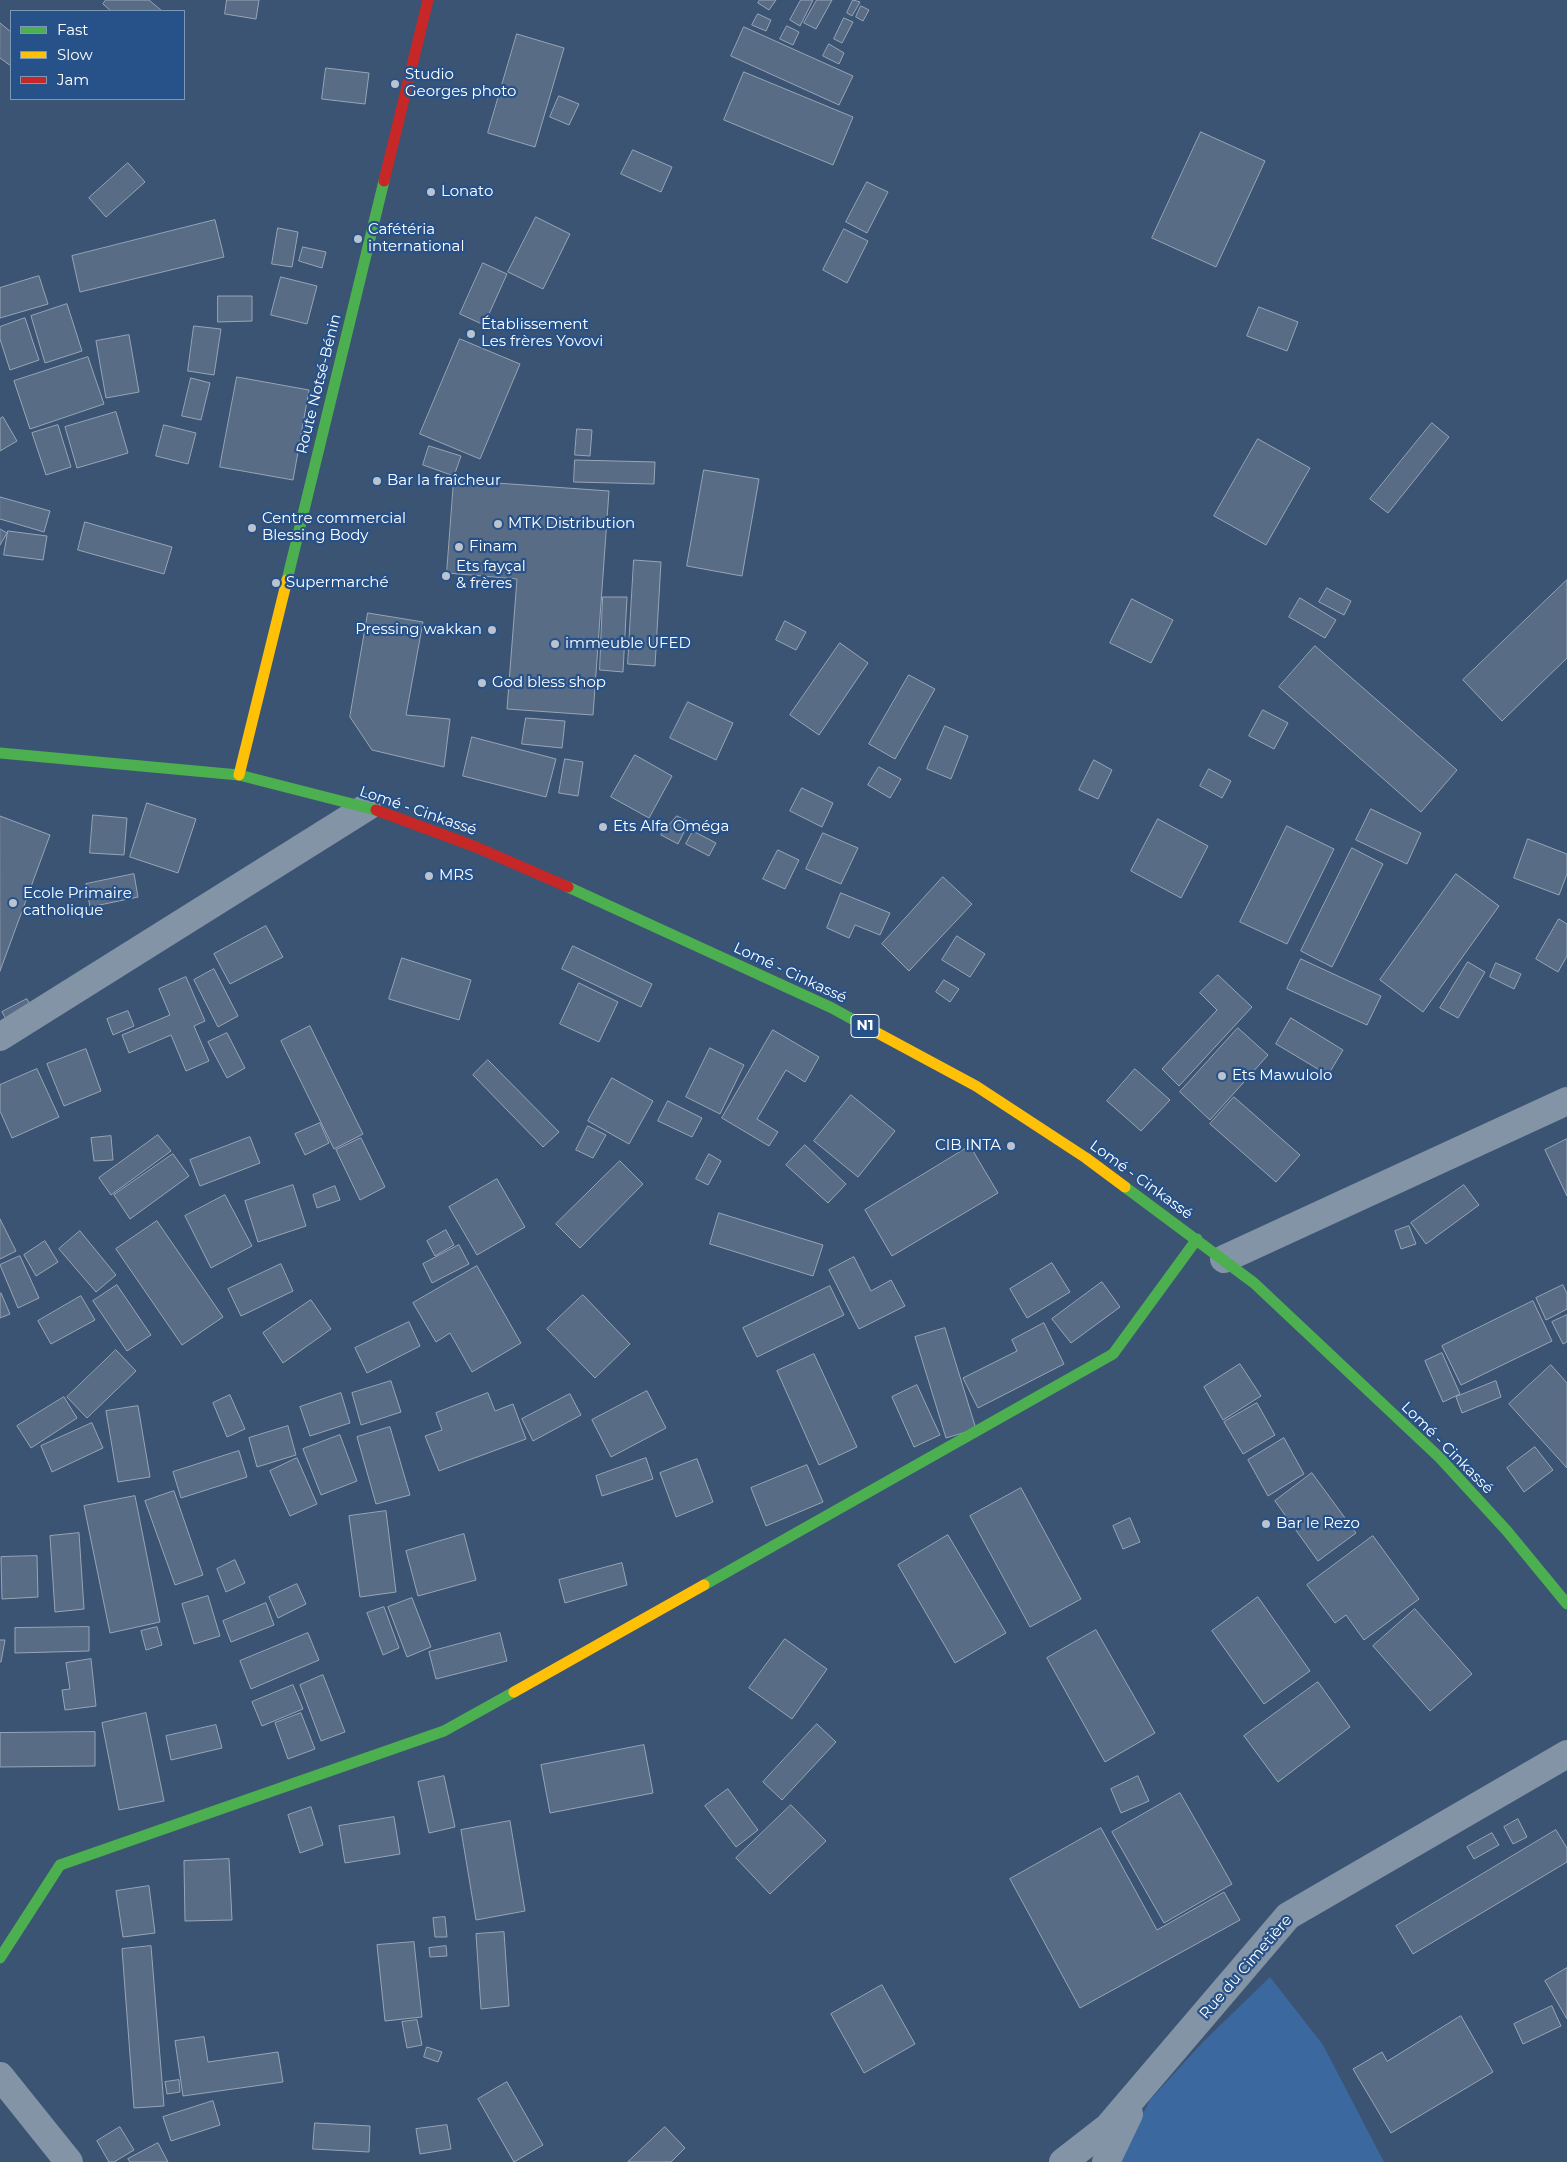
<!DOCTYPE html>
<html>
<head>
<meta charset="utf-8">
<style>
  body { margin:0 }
  #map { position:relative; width:1567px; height:2162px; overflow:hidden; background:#3c5473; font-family:Montserrat,sans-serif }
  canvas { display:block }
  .legend { position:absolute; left:10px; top:10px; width:175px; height:90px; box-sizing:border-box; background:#265189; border:1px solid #7d97b8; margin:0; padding:6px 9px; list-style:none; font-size:15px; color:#fff }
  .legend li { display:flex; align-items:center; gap:10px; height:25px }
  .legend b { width:25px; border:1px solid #7d97b8 }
</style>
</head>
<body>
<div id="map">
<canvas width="1567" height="2162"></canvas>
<ul class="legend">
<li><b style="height:6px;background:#4caf50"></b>Fast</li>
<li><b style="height:6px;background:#ffc107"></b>Slow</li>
<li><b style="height:6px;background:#c62828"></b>Jam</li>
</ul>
</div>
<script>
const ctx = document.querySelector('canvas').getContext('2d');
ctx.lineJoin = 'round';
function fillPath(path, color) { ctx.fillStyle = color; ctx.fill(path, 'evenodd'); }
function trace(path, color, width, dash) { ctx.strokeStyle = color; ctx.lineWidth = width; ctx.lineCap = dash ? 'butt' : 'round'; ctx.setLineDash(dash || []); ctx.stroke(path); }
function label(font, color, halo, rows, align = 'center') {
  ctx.font = font + ' Montserrat,sans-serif'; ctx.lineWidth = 4.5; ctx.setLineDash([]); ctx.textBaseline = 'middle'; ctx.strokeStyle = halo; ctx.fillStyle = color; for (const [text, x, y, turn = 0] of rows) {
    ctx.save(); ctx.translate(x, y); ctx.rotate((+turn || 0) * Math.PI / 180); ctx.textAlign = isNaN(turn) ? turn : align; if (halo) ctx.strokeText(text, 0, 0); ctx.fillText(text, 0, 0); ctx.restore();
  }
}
fillPath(new Path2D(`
  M1270,1977L1323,2045L1384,2162H1118L1150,2100L1204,2041Z`), '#3a689f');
const building = new Path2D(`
  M106,0H149L162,11H111L103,4Z
  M227,0H259L256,19L225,14Z
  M760,0H776L769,10L758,3Z
  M801,0H813L800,26L790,20Z
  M817,0H832L816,29L804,23Z
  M853,0L860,2L852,16L847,13Z
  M861,6L869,10L863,21L856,17Z
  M758,14L771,20L766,31L752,25Z
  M844,18L853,22L842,43L834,39Z
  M0,23L11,32V66L0,58Z
  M787,26L799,32L793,45L780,39Z
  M744,27L853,76L839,105L731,56Z
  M517,34L564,48L535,147L488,133Z
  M829,44L844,53L839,64L823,56Z
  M326,68L369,73L365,104L322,99Z
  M744,72L853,117L833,165L724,120Z
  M559,96L579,104L569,125L550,117Z
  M1201,132L1265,161L1216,267L1152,238Z
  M633,150L672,167L661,192L621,174Z
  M128,163L145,182L106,217L89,198Z
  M867,182L888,192L867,233L846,222Z
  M536,217L570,234L543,289L508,272Z
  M215,220L224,257L80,292L72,256Z
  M278,228L298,232L292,267L272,264Z
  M844,229L868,241L847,283L823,270Z
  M303,247L326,252L322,268L299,261Z
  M483,263L507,274L484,325L460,314Z
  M39,276L48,304L0,318V288Z
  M281,277L317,286L307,324L271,315Z
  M218,296H252V321L218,322Z
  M67,304L82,351L45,363L31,316Z
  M1259,307L1298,322L1287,351L1247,336Z
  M25,318L39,360L10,370L0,339V327Z
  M194,326L221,329L214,375L188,371Z
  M129,335L139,392L106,398L96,341Z
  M460,339L520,364L480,459L420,434Z
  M88,357L104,404L30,429L14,381Z
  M237,377L309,390L293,480L220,467Z
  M191,378L210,383L201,420L182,416Z
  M116,412L128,453L77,468L65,427Z
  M3,417L17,441L0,451V419Z
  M1432,423L1449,437L1388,513L1370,499Z
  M58,425L71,467L46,475L32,433Z
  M164,425L196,433L188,464L156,456Z
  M577,429L592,430L590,456L575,455Z
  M1258,439L1310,468L1266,545L1214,516Z
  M429,446L461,456L454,476L423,465Z
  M575,460L655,462L654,484L574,482Z
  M704,470L759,479L742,576L687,566Z
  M454,480L609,491L593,715L507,709L517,579L447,573Z
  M0,497L50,511L44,532L0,519Z
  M85,522L172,547L164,574L78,550Z
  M0,529L7,533L0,545Z
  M8,531L47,536L43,560L4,555Z
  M634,560L661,562L655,666L628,664Z
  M1567,580V658L1502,721L1463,680Z
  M1327,588L1351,601L1344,615L1319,602Z
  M603,597H627L623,672L600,670Z
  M1300,598L1336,620L1325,638L1289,617Z
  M1132,599L1173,620L1151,663L1110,643Z
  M368,613L423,622L406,715L450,719L444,767L372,750L350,717Z
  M785,621L806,632L796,650L776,640Z
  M840,643L868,663L819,735L790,715Z
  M1315,646L1457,770L1421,812L1279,687Z
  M909,675L935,689L895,759L869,744Z
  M688,702L733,723L716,760L670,738Z
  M1263,710L1288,723L1274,749L1249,736Z
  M526,718L565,721L562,748L522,744Z
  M945,726L968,736L951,779L927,769Z
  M472,737L556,759L546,797L463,776Z
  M635,755L672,776L649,818L611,797Z
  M565,759L583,762L578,796L559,793Z
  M1094,760L1112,770L1098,799L1079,790Z
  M879,767L901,779L890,798L868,785Z
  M1209,769L1231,781L1222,798L1200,786Z
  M802,788L833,803L822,827L790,811Z
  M147,803L196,819L178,873L130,857Z
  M1371,809L1421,833L1407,864L1356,840Z
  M93,815L127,818L124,855L90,853Z
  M0,816L50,835L0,971Z
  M677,816L689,822L678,844L661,835Z
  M1158,819L1208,846L1181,898L1131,871Z
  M1287,826L1334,849L1287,944L1240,922Z
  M693,831L716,843L709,856L686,844Z
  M823,833L858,848L841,884L806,869Z
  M1528,839L1567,854V874L1559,895L1514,878Z
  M1352,848L1383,864L1332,967L1301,951Z
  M778,850L799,860L785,889L763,879Z
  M134,874L138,897L90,907L86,884Z
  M1456,874L1499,906L1423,1012L1380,980Z
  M943,877L972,904L909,971L882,944Z
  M841,893L890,913L880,935L855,925L849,938L827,928Z
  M1559,919L1567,924V956L1558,972L1536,959Z
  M266,926L283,957L230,984L214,954Z
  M957,936L985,954L970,977L942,960Z
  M573,946L652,984L641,1007L562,969Z
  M402,958L471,980L459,1020L389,999Z
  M1301,959L1381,996L1367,1025L1287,989Z
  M1468,962L1485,972L1458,1018L1440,1008Z
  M1496,963L1521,974L1514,989L1490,977Z
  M214,969L238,1016L218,1027L194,980Z
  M1218,975L1252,1007L1179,1086L1162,1069L1217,1010L1200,993Z
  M186,977L205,1021L194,1026L209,1061L186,1071L171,1035L129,1053L122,1035L170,1015L159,989Z
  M944,980L959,989L950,1002L936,992Z
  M579,983L618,1002L599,1042L560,1024Z
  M27,999L34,1012L10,1026L2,1012Z
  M128,1011L134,1026L113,1035L107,1019Z
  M1291,1018L1343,1050L1328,1075L1276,1044Z
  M310,1026L363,1134L334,1149L281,1041Z
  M1238,1028L1268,1055L1210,1120L1180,1092Z
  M773,1030L819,1057L805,1082L786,1070L757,1119L778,1132L769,1146L722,1118Z
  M227,1033L245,1068L227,1078L208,1042Z
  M710,1048L744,1065L720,1114L686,1097Z
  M86,1049L101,1091L64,1106L47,1064Z
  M488,1060L559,1132L543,1147L473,1075Z
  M37,1069L59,1117L12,1138L0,1111V1085Z
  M1135,1069L1170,1100L1141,1131L1107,1101Z
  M612,1078L653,1101L629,1144L588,1121Z
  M851,1095L895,1131L858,1177L814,1141Z
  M1234,1097L1300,1155L1276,1182L1210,1124Z
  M668,1101L702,1118L692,1137L658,1121Z
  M320,1123L329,1143L305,1155L295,1134Z
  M588,1126L606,1135L593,1158L576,1150Z
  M158,1135L171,1151L111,1195L99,1178Z
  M111,1136L113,1160L94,1161L91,1138Z
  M250,1137L260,1163L200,1186L190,1160Z
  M361,1138L385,1187L360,1200L336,1150Z
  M1567,1139V1196L1545,1150Z
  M805,1145L846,1184L828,1203L786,1165Z
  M970,1146L998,1193L892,1256L865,1210Z
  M173,1154L189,1176L130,1219L114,1195Z
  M709,1154L721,1161L708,1185L696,1179Z
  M620,1161L643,1184L580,1248L556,1224Z
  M497,1179L525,1227L477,1255L449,1207Z
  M293,1185L306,1226L258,1242L245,1201Z
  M1464,1185L1479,1205L1426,1244L1411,1223Z
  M335,1186L340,1200L317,1208L313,1195Z
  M225,1195L252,1246L211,1268L185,1216Z
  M719,1213L823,1245L813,1276L710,1244Z
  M0,1219L16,1251L0,1259Z
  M157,1221L223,1317L182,1345L116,1249Z
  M1409,1226L1416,1244L1401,1249L1395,1231Z
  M446,1230L454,1245L435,1256L427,1241Z
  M80,1231L116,1275L96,1292L59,1249Z
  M45,1241L58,1262L36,1276L24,1255Z
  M459,1245L469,1264L432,1283L423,1264Z
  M20,1256L39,1298L18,1308L0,1265Z
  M854,1257L871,1291L891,1280L905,1306L859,1329L829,1270Z
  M1052,1263L1070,1292L1027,1318L1010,1289Z
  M281,1264L293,1291L241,1316L228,1289Z
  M477,1266L521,1343L472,1372L450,1333L436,1342L413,1303Z
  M1102,1282L1120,1307L1071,1343L1052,1319Z
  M117,1285L151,1335L127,1351L93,1301Z
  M1563,1285L1567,1294V1309L1546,1320L1536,1298Z
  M830,1286L844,1315L757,1357L743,1328Z
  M1,1293L10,1314L0,1318V1294Z
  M583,1295L630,1344L595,1378L547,1329Z
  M81,1296L95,1320L51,1344L38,1321Z
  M311,1300L331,1329L283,1363L263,1333Z
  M1533,1301L1552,1341L1461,1385L1442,1346Z
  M1567,1315V1342L1563,1344L1552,1322Z
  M409,1322L420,1346L367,1373L355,1348Z
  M1044,1323L1064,1364L978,1408L963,1378L1017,1351L1012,1340Z
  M945,1328L976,1429L946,1438L915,1337Z
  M116,1350L136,1371L87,1418L67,1397Z
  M1442,1353L1460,1394L1443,1402L1425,1361Z
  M814,1354L857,1447L819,1465L777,1371Z
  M1240,1364L1261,1396L1223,1420L1204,1387Z
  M1551,1365L1567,1383V1468L1509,1404Z
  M391,1381L401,1412L361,1425L352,1393Z
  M1496,1381L1501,1397L1462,1413L1456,1397Z
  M917,1385L940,1435L914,1447L892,1397Z
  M647,1391L666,1428L611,1457L592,1420Z
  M341,1393L350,1423L310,1436L300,1407Z
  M488,1393L495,1411L513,1404L526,1439L439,1471L425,1436L442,1430L436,1413Z
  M570,1394L581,1415L533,1441L522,1419Z
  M230,1395L245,1429L227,1437L213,1403Z
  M64,1397L77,1418L31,1448L17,1426Z
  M1257,1403L1275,1435L1243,1454L1224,1422Z
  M138,1406L150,1477L118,1482L106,1411Z
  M92,1423L103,1448L52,1472L41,1446Z
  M288,1426L296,1455L257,1467L249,1438Z
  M390,1427L410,1495L376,1504L357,1437Z
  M340,1435L357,1481L321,1495L303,1449Z
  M1284,1438L1304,1474L1268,1496L1248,1460Z
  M1535,1447L1553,1470L1524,1492L1507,1468Z
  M239,1451L247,1477L181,1498L173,1472Z
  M297,1458L317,1504L290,1516L270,1471Z
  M646,1458L653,1479L602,1496L596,1476Z
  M697,1459L713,1502L676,1517L660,1473Z
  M807,1465L823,1502L766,1526L751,1488Z
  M1312,1473L1356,1533L1318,1561L1275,1501Z
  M1021,1488L1081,1599L1030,1627L970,1516Z
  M174,1491L203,1575L175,1585L145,1501Z
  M135,1496L160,1622L110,1633L84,1506Z
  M386,1511L396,1592L360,1597L349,1516Z
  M1130,1518L1140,1542L1123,1549L1113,1526Z
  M79,1533L84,1609L55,1612L50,1536Z
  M464,1534L476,1580L418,1596L406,1551Z
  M948,1535L1006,1633L955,1663L898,1565Z
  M1373,1536L1419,1599L1364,1640L1346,1615L1335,1623L1307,1585Z
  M37,1556L38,1597L2,1599L1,1557Z
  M235,1560L245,1583L226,1592L217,1569Z
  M622,1563L627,1585L565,1603L559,1580Z
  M297,1584L306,1604L278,1618L269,1597Z
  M208,1596L220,1636L194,1644L182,1604Z
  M1258,1597L1310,1671L1264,1704L1212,1631Z
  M412,1598L431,1647L407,1657L388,1607Z
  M266,1603L274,1625L231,1642L223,1621Z
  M384,1607L399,1648L383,1655L367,1613Z
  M1415,1609L1472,1674L1430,1711L1373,1646Z
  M89,1627V1651L15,1653V1628Z
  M157,1627L162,1645L146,1650L141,1631Z
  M1096,1630L1155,1733L1105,1762L1047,1658Z
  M308,1633L319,1660L251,1689L240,1661Z
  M500,1633L507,1661L436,1679L429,1652Z
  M785,1639L827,1669L792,1719L749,1688Z
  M0,1640H5L1,1662H0Z
  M91,1659L96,1706L65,1710L62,1690L70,1689L66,1663Z
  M323,1675L345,1732L321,1741L300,1685Z
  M1318,1682L1350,1727L1278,1782L1244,1736Z
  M293,1685L303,1709L262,1726L252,1702Z
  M146,1713L164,1801L119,1810L102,1723Z
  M301,1713L315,1749L288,1759L275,1723Z
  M817,1724L836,1742L782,1800L763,1782Z
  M216,1725L222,1748L171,1760L166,1736Z
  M95,1732V1766L0,1767V1733Z
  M644,1745L653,1793L550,1813L541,1765Z
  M444,1776L455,1827L429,1833L418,1782Z
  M1138,1776L1149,1801L1121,1813L1111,1789Z
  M728,1789L758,1830L736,1847L705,1806Z
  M1180,1793L1232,1884L1164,1923L1112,1832Z
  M791,1805L826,1841L770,1894L736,1858Z
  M311,1807L323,1845L300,1853L288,1815Z
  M394,1817L400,1854L345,1863L339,1826Z
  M1518,1819L1527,1837L1513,1844L1504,1827Z
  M510,1821L525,1911L476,1920L461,1830Z
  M1101,1828L1157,1930L1224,1892L1240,1920L1080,2008L1010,1879Z
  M1556,1830L1567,1848V1862L1413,1954L1396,1926Z
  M1492,1833L1499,1845L1474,1859L1467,1847Z
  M229,1859L232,1920L185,1921L184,1861Z
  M149,1886L155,1933L123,1937L116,1891Z
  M445,1917L447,1937H435L433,1918Z
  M504,1932L509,2006L481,2009L476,1934Z
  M414,1942L422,2017L385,2021L377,1945Z
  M151,1946L164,2106L134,2108L122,1949Z
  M446,1946L447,1956L430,1957L429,1948Z
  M1567,1968V2019L1545,1981Z
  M882,1985L915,2044L864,2073L831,2014Z
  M1552,2006L1561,2026L1523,2044L1514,2024Z
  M1461,2016L1493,2072L1391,2133L1353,2069L1382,2052L1387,2061Z
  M417,2020L422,2045L407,2048L402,2022Z
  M204,2037L208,2062L278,2052L283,2082L183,2096L175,2041Z
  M427,2047L442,2052L438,2062L424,2057Z
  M179,2080L180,2092L167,2094L165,2082Z
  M507,2082L543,2145L514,2162L478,2099Z
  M213,2101L220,2125L171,2141L163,2117Z
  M315,2123L370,2126L369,2152L313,2149Z
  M447,2125L451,2149L420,2154L416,2129Z
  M120,2127L134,2150L114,2162H109L97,2141Z
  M665,2127L685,2148L671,2162H628Z
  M158,2143L168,2162H130L128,2159Z`);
fillPath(building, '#596c85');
trace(building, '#97a5b6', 1);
trace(new Path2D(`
  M0,1037L367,807
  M1224,1259L1567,1101
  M0,2076L69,2162
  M1063,2162L1108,2127L1288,1916L1567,1754
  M1106,2162L1129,2114`), '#8394a7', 28);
trace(new Path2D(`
  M287,580L384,181
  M0,753L239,775L376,810
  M568,887L832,1008L872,1030
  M1125,1187L1254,1283L1440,1458L1507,1531L1567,1604
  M704,1585L1113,1354L1197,1239
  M0,1958L60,1865L444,1731L514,1692`), '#4caf50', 11);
trace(new Path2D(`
  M239,775L287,580
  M872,1030L976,1086L1086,1158L1125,1187
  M514,1692L704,1585`), '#ffc107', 11);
trace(new Path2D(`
  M384,181L428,0
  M376,810L476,847L568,887`), '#c62828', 11);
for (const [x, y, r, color] of [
  [395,84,5,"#bbc3ce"],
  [431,192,5,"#bbc3ce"],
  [358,239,5,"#bbc3ce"],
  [471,334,5,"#bbc3ce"],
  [377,481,5,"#bbc3ce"],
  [498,524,5,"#bbc3ce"],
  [252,528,5,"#bbc3ce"],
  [459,547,5,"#bbc3ce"],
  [446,576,5,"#bbc3ce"],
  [276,583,5,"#bbc3ce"],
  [492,630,5,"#bbc3ce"],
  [555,644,5,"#bbc3ce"],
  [482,683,5,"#bbc3ce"],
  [603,827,5,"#bbc3ce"],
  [429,876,5,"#bbc3ce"],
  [13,903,5,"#bbc3ce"],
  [1222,1076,5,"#bbc3ce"],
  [1011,1146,5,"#bbc3ce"],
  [1266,1524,5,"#bbc3ce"]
]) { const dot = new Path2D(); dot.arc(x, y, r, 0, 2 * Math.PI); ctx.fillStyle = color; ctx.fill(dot); trace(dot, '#265189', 2); }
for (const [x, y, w] of [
  [865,1026,28]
]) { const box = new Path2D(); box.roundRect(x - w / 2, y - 11.5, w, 23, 4); ctx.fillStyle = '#265189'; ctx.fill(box); trace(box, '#fff', 1); }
label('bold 14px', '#fff', null, [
  ["N1",865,1026]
]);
label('15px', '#fff', '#265189', [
  ["Studio",405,75],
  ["Georges photo",405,92],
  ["Lonato",441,192],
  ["Cafétéria",368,230],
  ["international",368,247],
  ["Établissement",481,325],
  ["Les frères Yovovi",481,342],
  ["Bar la fraîcheur",387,481],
  ["Centre commercial",262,519],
  ["Blessing Body",262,536],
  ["MTK Distribution",508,524],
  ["Finam",469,547],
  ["Ets fayçal",456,567],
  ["& frères",456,584],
  ["Supermarché",286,583],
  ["Pressing wakkan",482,630,"right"],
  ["immeuble UFED",565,644],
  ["God bless shop",492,683],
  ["Ets Alfa Oméga",613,827],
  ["MRS",439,876],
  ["Ecole Primaire",23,894],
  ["catholique",23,911],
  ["Ets Mawulolo",1232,1076],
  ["CIB INTA",1001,1146,"right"],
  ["Bar le Rezo",1276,1524]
], 'left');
label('15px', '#fff', '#265189', [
  ["Route Notsé-Bénin",319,384,-76],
  ["Lomé - Cinkassé",418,811,19],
  ["Lomé - Cinkassé",790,973,25],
  ["Lomé - Cinkassé",1141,1180,36],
  ["Lomé - Cinkassé",1447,1448,45],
  ["Rue du Cimetière",1246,1967,-49]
]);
</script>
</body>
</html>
